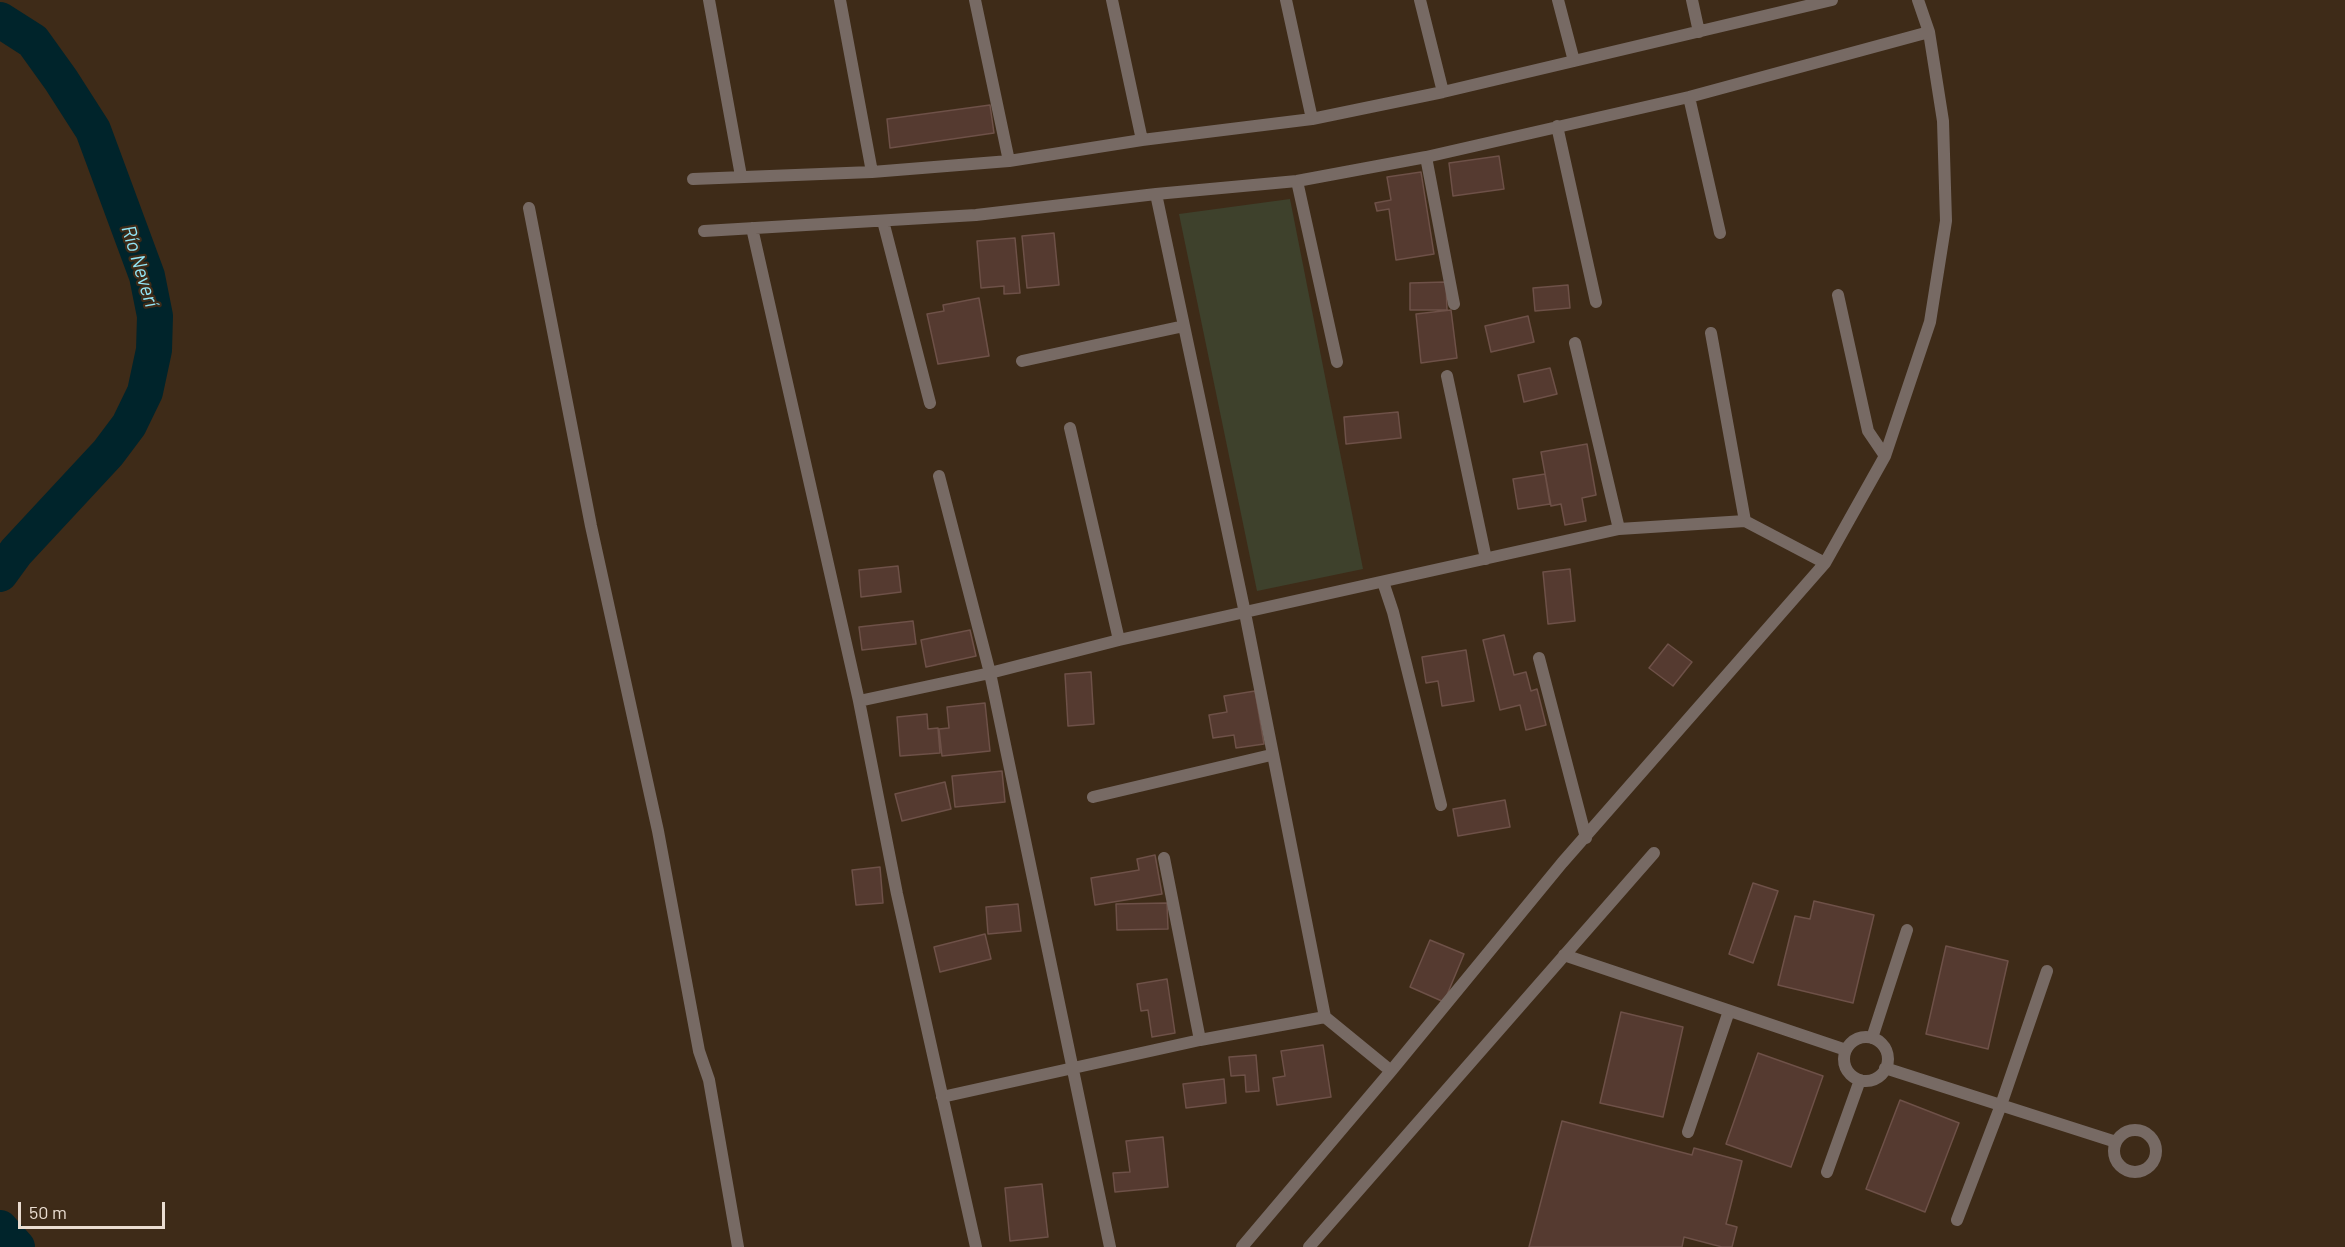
<!DOCTYPE html>
<html>
<head>
<meta charset="utf-8">
<style>
  body { margin:0 }
  #map { position:relative; width:2345px; height:1247px; overflow:hidden; background:#3e2b18; font-family:Barlow,sans-serif }
  canvas { display:block }
  .scale { position:absolute; left:18px; top:1202px; width:147px; height:27px; box-sizing:border-box; border:3px solid #eaddd1; border-top:0; padding-left:8px; font-size:18px; line-height:21px; white-space:nowrap; color:#eaddd1; -webkit-text-stroke:4px #3e2b18; paint-order:stroke }
</style>
</head>
<body>
<div id="map">
<canvas width="2345" height="1247"></canvas>
<div class="scale">50 m</div>
</div>
<script>
const ctx = document.querySelector('canvas').getContext('2d');
ctx.lineJoin = 'round';
function fillPath(path, color) { ctx.fillStyle = color; ctx.fill(path, 'evenodd'); }
function trace(path, color, width, dash) { ctx.strokeStyle = color; ctx.lineWidth = width; ctx.lineCap = dash ? 'butt' : 'round'; ctx.setLineDash(dash || []); ctx.stroke(path); }
function label(font, color, halo, rows, align = 'center') {
  ctx.font = font + ' Barlow,sans-serif'; ctx.lineWidth = 4.5; ctx.setLineDash([]); ctx.textBaseline = 'middle'; ctx.strokeStyle = halo; ctx.fillStyle = color; for (const [text, x, y, turn = 0] of rows) {
    ctx.save(); ctx.translate(x, y); ctx.rotate((+turn || 0) * Math.PI / 180); ctx.textAlign = isNaN(turn) ? turn : align; if (halo) ctx.strokeText(text, 0, 0); ctx.fillText(text, 0, 0); ctx.restore();
  }
}
fillPath(new Path2D(`
  M1290,199L1363,569L1257,591L1179,214Z`), '#3e412c');
trace(new Path2D(`
  M0,20L33,41L61,80L93,130L147,276L155,316L154,350L145,392L129,425L108,453L16,552L0,574
  M0,1228L17,1247`), '#00242b', 36);
const building = new Path2D(`
  M990,105L994,133L890,148L887,119Z
  M1499,156L1504,189L1453,196L1449,163Z
  M1421,172L1434,254L1396,260L1389,209L1377,211L1375,203L1391,200L1387,177Z
  M1054,233L1059,285L1027,288L1022,236Z
  M1015,238L1020,293L1004,294V286L981,288L977,241Z
  M1446,282L1447,310H1410V283Z
  M1568,285L1570,308L1535,311L1533,288Z
  M979,298L989,356L938,364L927,314L944,311L943,305Z
  M1451,310L1457,358L1421,363L1416,314Z
  M1528,316L1534,342L1491,352L1485,326Z
  M1550,368L1557,394L1524,402L1518,375Z
  M1398,412L1401,438L1346,444L1344,417Z
  M1587,444L1596,495L1582,498L1586,521L1565,525L1561,504L1551,506L1541,452Z
  M1545,474L1550,504L1518,509L1513,479Z
  M898,566L901,592L861,597L859,570Z
  M1570,569L1575,621L1548,624L1543,572Z
  M913,621L916,644L862,650L859,627Z
  M970,630L976,656L926,667L921,640Z
  M1504,635L1514,675L1526,672L1531,691L1537,689L1546,725L1526,730L1520,705L1500,710L1483,640Z
  M1668,644L1692,662L1673,686L1649,668Z
  M1466,650L1474,701L1442,706L1438,681L1426,683L1422,657Z
  M1091,672L1094,724L1068,726L1065,674Z
  M1255,691L1264,744L1236,748L1234,735L1213,738L1209,715L1227,712L1224,696Z
  M985,703L990,751L942,756L939,729L949,728L947,707Z
  M927,714L928,729L938,728L940,753L900,756L897,717Z
  M1002,771L1005,802L955,807L952,776Z
  M945,782L951,809L902,821L895,794Z
  M1505,800L1510,827L1458,836L1453,809Z
  M1155,855L1162,894L1095,905L1091,878L1139,870L1137,859Z
  M880,867L883,903L856,905L852,870Z
  M1753,883L1778,891L1753,963L1729,954Z
  M1814,901L1874,915L1853,1003L1778,985L1795,916L1810,919Z
  M1167,903L1168,929L1117,930L1116,904Z
  M1018,904L1021,931L988,934L986,907Z
  M985,934L991,959L940,972L934,947Z
  M1430,940L1464,954L1444,1002L1410,987Z
  M1946,946L2008,961L1988,1049L1926,1034Z
  M1167,979L1175,1033L1152,1037L1148,1010L1141,1011L1137,984Z
  M1621,1012L1683,1027L1663,1117L1600,1103Z
  M1323,1045L1331,1097L1277,1105L1273,1078L1285,1076L1281,1051Z
  M1758,1053L1823,1076L1791,1167L1726,1144Z
  M1256,1055L1259,1091L1246,1092L1245,1075L1231,1076L1229,1057Z
  M1224,1079L1226,1103L1186,1108L1183,1084Z
  M1900,1100L1959,1123L1925,1212L1866,1189Z
  M1562,1121L1692,1155L1694,1148L1742,1161L1726,1224L1737,1227L1732,1247H1722L1684,1237L1682,1247H1529Z
  M1163,1137L1168,1187L1115,1192L1113,1173L1130,1172L1126,1141Z
  M1042,1184L1048,1237L1010,1241L1005,1188Z`);
fillPath(building, '#553a30');
trace(building, '#6e5148', 1.5);
trace(new Path2D(`
  M709,0L741,176
  M840,0L872,172
  M975,0L1009,161
  M1112,0L1142,140
  M1286,0L1312,119
  M1420,0L1443,92
  M1558,0L1574,61
  M1692,0L1699,32
  M1689,97L1720,233
  M1557,126L1596,302
  M1426,157L1454,304
  M693,179L872,172L1009,161L1142,140L1312,119L1443,92L1832,0
  M1297,181L1337,362
  M1156,194L1245,613L1325,1017L1391,1071
  M529,208L591,526L658,831L699,1051L709,1080L738,1247
  M883,221L930,403
  M752,228L859,701L897,894L976,1247
  M704,231L976,215L1156,194L1297,181L1426,157L1689,97L1929,32
  M1838,295L1868,431L1885,456
  M1711,333L1745,521
  M1575,343L1619,529
  M1022,361L1184,326
  M1447,376L1486,559
  M1070,428L1119,640
  M939,476L990,673L1110,1247
  M1383,582L1393,612L1441,805
  M1539,658L1586,838
  M859,701L990,673L1119,640L1619,529L1745,521L1825,563
  M1093,797L1271,755
  M1164,858L1200,1040
  M1564,955L1846,1050
  M1844 1059a22 22 0 1 1 44 0a22 22 0 1 1-44 0Z
  M1872,1038L1907,930
  M1885,1068L2116,1142
  M942,1097L1200,1040L1325,1017
  M2114 1151a21 21 0 1 1 42 0a21 21 0 1 1-42 0Z
  M1688,1132L1729,1011
  M1827,1172L1860,1080
  M1957,1220L2001,1105L2047,971
  M1242,1247L1391,1071L1562,863L1825,563L1885,456L1930,322L1946,221L1943,121L1929,32L1918,0
  M1309,1247L1654,853`), '#776a64', 12);
label('italic 20px', '#93e6f7', '#3e2b18', [
  ["Río Neverí",140,266,73]
]);
</script>
</body>
</html>
